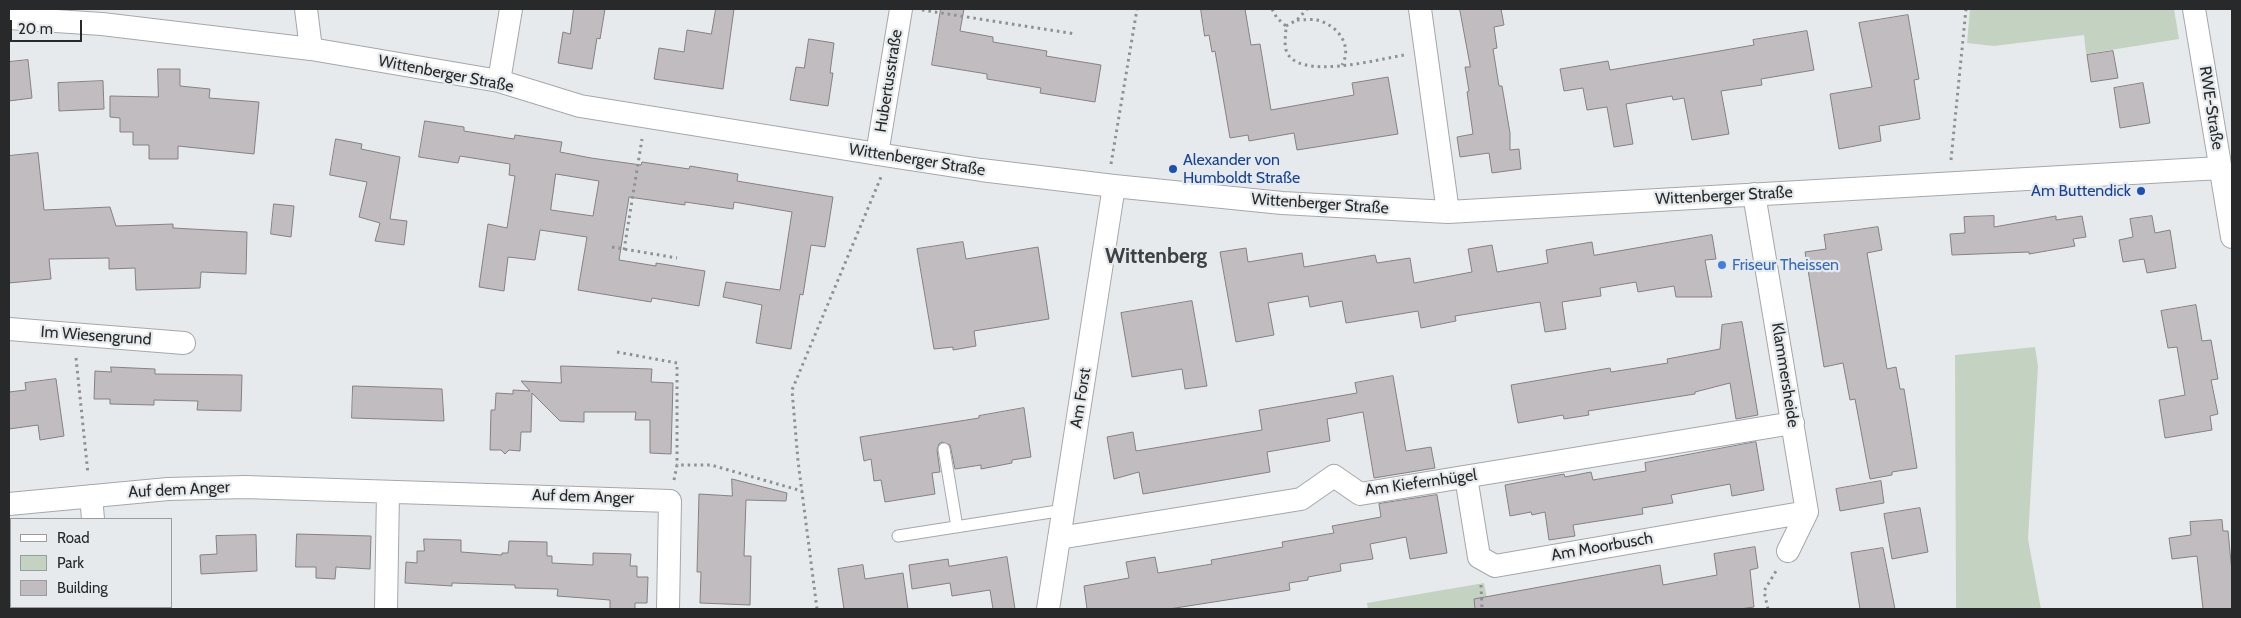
<!DOCTYPE html>
<html>
<head>
<meta charset="utf-8">
<style>
  body { margin:0 }
  #map { position:relative; width:2241px; height:618px; overflow:hidden; background:#e6eaed; font-family:Cabin,sans-serif }
  canvas { display:block }
  .frame { position:absolute; inset:0; border:10px solid #27292a; pointer-events:none }
  .legend { position:absolute; left:10px; top:518px; width:162px; height:90px; box-sizing:border-box; background:#e6eaed; border:1px solid #9a9d9f; margin:0; padding:6px 9px; list-style:none; font-size:15px; color:#27292a }
  .legend li { display:flex; align-items:center; gap:10px; height:25px }
  .legend b { width:25px; border:1px solid #9a9d9f }
  .scale { position:absolute; left:10px; top:20px; width:72px; height:22px; box-sizing:border-box; border:2px solid #27292a; border-top:0; padding-left:6px; font-size:15px; line-height:18px; white-space:nowrap; color:#27292a; -webkit-text-stroke:4px #e6eaed; paint-order:stroke }
</style>
</head>
<body>
<div id="map">
<canvas width="2241" height="618"></canvas>
<div class="frame"></div>
<ul class="legend">
<li><b style="height:6px;background:#fff"></b>Road</li>
<li><b style="height:14px;background:#c4d3c1"></b>Park</li>
<li><b style="height:14px;background:#c1bcbf"></b>Building</li>
</ul>
<div class="scale">20 m</div>
</div>
<script>
const ctx = document.querySelector('canvas').getContext('2d');
ctx.lineJoin = 'round';
function fillPath(path, color) { ctx.fillStyle = color; ctx.fill(path, 'evenodd'); }
function trace(path, color, width, dash) { ctx.strokeStyle = color; ctx.lineWidth = width; ctx.lineCap = dash ? 'butt' : 'round'; ctx.setLineDash(dash || []); ctx.stroke(path); }
function label(font, color, halo, rows, align = 'center') {
  ctx.font = font + ' Cabin,sans-serif'; ctx.lineWidth = 4.5; ctx.setLineDash([]); ctx.textBaseline = 'middle'; ctx.strokeStyle = halo; ctx.fillStyle = color; for (const [text, x, y, turn = 0] of rows) {
    ctx.save(); ctx.translate(x, y); ctx.rotate((+turn || 0) * Math.PI / 180); ctx.textAlign = isNaN(turn) ? turn : align; if (halo) ctx.strokeText(text, 0, 0); ctx.fillText(text, 0, 0); ctx.restore();
  }
}
fillPath(new Path2D(`
  M1970,9H2174L2179,39L2086,54L2084,35L1994,46L1967,43Z
  M2035,347L2038,366L2028,539L2041,609H1956L1955,355Z
  M1484,583L1489,609H1368L1367,603Z`), '#c4d3c1');
const building = new Path2D(`
  M574,9H605L600,39L597,38L592,69L558,63L563,32L570,34Z
  M716,9H734L723,89L654,79L659,48L684,52L687,30L711,34Z
  M941,9H964L960,31L993,37V42L1047,51L1046,56L1101,65L1095,102L1040,93L1041,88L987,79V74L932,65Z
  M1201,9H1245L1251,45L1260,44L1271,110L1354,95L1352,83L1388,77L1398,134L1297,150L1294,133L1249,141L1248,135L1230,138L1215,51L1212,52L1209,35L1205,36Z
  M1460,9H1501L1504,25L1494,27L1497,48L1493,49L1499,86H1502L1510,133V150L1519,149L1521,169L1492,173L1489,153L1460,157L1457,137L1473,134L1467,92L1469,91L1465,67H1470Z
  M1908,15L1919,79L1914,80L1920,119L1879,126L1881,141L1839,149L1830,94L1872,87L1859,23Z
  M1807,31L1814,70L1761,79L1762,85L1721,91L1729,134L1692,140L1684,98L1673,100L1672,96L1626,104L1633,144L1614,147L1607,107L1587,110L1583,88L1564,91L1560,69L1608,61L1610,70L1754,45L1753,40Z
  M809,39L834,43L830,73H833L828,106L790,100L796,67L804,68Z
  M2113,51L2118,78L2091,82L2087,55Z
  M28,60L32,98L9,101V62Z
  M158,69H180V86L210,89L209,98L259,102L254,154L178,146V159H149V145H133V132H120V118L110,117V96L158,97Z
  M103,81L104,109L59,111L58,83Z
  M2143,83L2150,123L2120,128L2114,88Z
  M425,121L464,127V131L514,139L515,135L562,142L560,152L591,158L641,165L642,162L689,169L690,166L738,174L737,181L833,197L825,247L811,245L803,295L800,294L791,349L756,343L762,305L723,297L726,282L780,290L792,212L734,202L733,209L685,202V205L629,197L619,260L656,266V263L705,271L699,306L652,298L651,302L645,301L578,290L587,237L540,230L535,260L508,257L504,291L479,287L488,224L507,228L515,176L509,175L510,164L460,156L458,163L419,157ZM556,174L599,181L593,216L551,210Z
  M336,139L362,144L361,149L400,157L390,219L407,221L404,245L375,241L380,223L359,217L367,182L330,175Z
  M38,153L44,210L110,207L116,226L173,224V228L247,232L246,274L201,272L200,288L136,290L135,268L109,269V258L49,259L51,279L9,283V156Z
  M274,204L294,206L291,237L271,234Z
  M1994,216V227L2056,216V220L2082,216L2086,237L2073,239L2075,246L2029,254V252L1952,255L1950,234L1965,233L1964,217Z
  M2152,216L2155,233L2170,230L2176,268L2147,273L2144,259L2123,262L2119,240L2133,237L2130,219Z
  M1878,227L1882,250L1867,253L1887,369L1896,367L1900,389H1904L1917,468L1892,472V475L1870,479L1855,399L1850,400L1843,363L1824,367L1805,252L1826,249L1824,235Z
  M1712,235L1716,259L1705,260L1712,297H1676L1674,286L1638,292L1636,282L1600,288L1601,296L1562,302L1566,329L1545,332L1540,302L1455,316L1456,321L1421,328L1418,311L1346,323L1342,301L1310,307L1308,296L1268,303L1274,335L1236,342L1220,252L1246,248L1248,262L1302,253L1304,267L1375,255L1377,263L1410,258L1414,283L1472,272L1468,249L1492,245L1497,272L1548,263L1546,250L1592,242L1594,255Z
  M963,242L966,259L1038,247L1049,319L974,331L976,346L953,350V347L934,349L917,249Z
  M1192,301L1207,386L1185,389L1182,369L1132,377L1121,313Z
  M2196,305L2202,341L2211,340L2218,379L2211,380L2218,414L2210,416L2212,430L2165,438L2159,400L2185,395L2177,347L2168,348L2161,311Z
  M1742,322L1758,415L1736,419L1730,383L1695,392V394L1588,411L1589,415L1564,419L1563,415L1518,423L1511,385L1610,368L1611,372L1668,363L1667,359L1720,349L1722,325Z
  M561,366L652,369L651,382L673,383L671,454L650,453V420H635L636,412H584V422L560,421L532,393L531,432H521L520,451L509,450L505,454L501,450H490L491,410H495L496,393L513,394V390L530,391L521,381L561,383Z
  M111,367L155,369V374L242,375L241,411L197,410L198,401L154,400V405L110,404V399H94L95,371L111,372Z
  M1393,376L1406,451L1431,447L1435,468L1374,478L1363,412L1327,419L1330,441L1267,452L1270,472L1143,494L1139,472L1114,479L1107,437L1133,432L1136,451L1262,430L1259,410L1357,393L1355,383Z
  M56,379L64,436L40,440L38,425L9,429V392L26,390L25,383Z
  M353,386L442,389L444,421L352,418Z
  M1024,408L1031,457L1012,460V463L981,469V465L955,469L950,445L942,442L939,444L937,450L940,472L932,473L935,494L885,502L881,480L874,481L871,459L864,461L860,437L979,418V416Z
  M1756,442L1764,490L1732,496L1730,484L1671,495L1673,503L1642,508L1643,514L1573,525L1575,536L1549,540L1545,512L1532,515L1531,512L1510,516L1505,485L1564,474L1565,477L1591,472L1593,480L1646,471L1645,463Z
  M732,479L787,493L786,501L746,500L744,556H751L750,605L700,603L701,572H697L699,494L732,496Z
  M1881,481L1884,503L1840,511L1836,489Z
  M1437,495L1447,553L1410,559L1406,537L1370,544L1373,559L1340,564L1341,571L1308,577V580L1289,583L1290,590L1169,609H1087L1084,586L1129,578L1126,562L1155,557L1158,573L1212,564L1211,560L1283,547L1282,542L1334,533L1332,526L1381,517L1379,504Z
  M1920,508L1928,552L1892,559L1884,514Z
  M2222,520L2223,531H2228L2232,572V609H2203L2197,556L2172,559L2169,538L2191,535L2190,522Z
  M297,534L371,536L370,569L336,567L335,579L316,578V567H296Z
  M256,535L257,571L201,574L200,555L217,554L216,536Z
  M424,539L461,540V552L502,555V553H508L509,541L547,542V556H552V563L593,565V553L631,554L630,566H637V577H648L647,603H635V609H610V600L557,596L558,589L515,588V585L452,583V586L405,583L406,562L417,563V551H424Z
  M1755,547L1758,568L1750,570L1754,607L1740,609H1475L1474,599L1660,565L1663,585L1717,575L1714,554Z
  M1883,548L1895,609H1860L1851,553Z
  M1007,557L1015,609H993L990,590L952,596L950,583L912,589L909,565L948,559L949,566Z
  M863,565L865,579L903,573L908,609H844L838,569Z`);
fillPath(building, '#c1bcbf');
trace(building, '#858183', 1);
const lane = new Path2D(`
  M944,449L957,527
  M898,536L1064,510`);
const street = new Path2D(`
  M306,9L311,49
  M1420,9L1448,212
  M2194,9L2232,237
  M9,18L102,24L311,49L499,81L580,106L890,156L981,170L1114,186L1282,203L1448,212L2220,168
  M499,81L511,9
  M877,154L901,9
  M1754,194L1807,512L1788,551
  M9,329L184,343
  M1466,477L1479,557L1495,566L1807,512
  M91,496L93,519
  M9,504L168,489L245,487L670,501L668,609
  M1059,538L1301,499L1334,476L1360,494L1793,423
  M103,607V609
  M386,609L388,492
  M1048,609L1114,186`);
trace(lane, '#a5a8ab', 13);
trace(street, '#a5a8ab', 24);
trace(new Path2D(`
  M1272,9L1277,18L1286,26C1286,34 1284,42 1286,50C1296,82 1379,59 1404,55
  M922,10L1076,34
  M1297,20C1304,20 1311,19 1317,20C1338,25 1353,46 1342,65
  M1286,26L1297,20L1307,9
  M1951,160L1966,9
  M1111,164L1137,9
  M612,247L677,258
  M624,250L642,139
  M617,352L677,363V465
  M76,358L88,474
  M674,480L677,465H711L802,491
  M1481,585L1482,609
  M817,609L798,461L792,390L881,177
  M1768,609L1764,591L1776,571`), '#8e9193', 3, [2.5, 4]);
trace(lane, '#fff', 11);
trace(street, '#fff', 22);
for (const [x, y, r, color] of [
  [1173,169,5,"#1a4fb4"],
  [2141,191,5,"#1a4fb4"],
  [1722,265,5,"#3f7fe0"]
]) { const dot = new Path2D(); dot.arc(x, y, r, 0, 2 * Math.PI); ctx.fillStyle = color; ctx.fill(dot); trace(dot, '#e6eaed', 2); }
label('16px', '#27292a', '#e6eaed', [
  ["Wittenberger Straße",446,74,11],
  ["Hubertusstraße",889,81,-81],
  ["RWE-Straße",2211,108,81],
  ["Wittenberger Straße",917,160,9],
  ["Wittenberger Straße",1724,196,-3],
  ["Wittenberger Straße",1320,204,4],
  ["Im Wiesengrund",96,336,4],
  ["Klammersheide",1785,375,81],
  ["Am Forst",1081,398,-81],
  ["Am Kiefernhügel",1421,483,-8],
  ["Auf dem Anger",179,490,-3],
  ["Auf dem Anger",583,497,2],
  ["Am Moorbusch",1602,547,-10]
]);
label('16px', '#164399', '#e6eaed', [
  ["Alexander von",1183,160],
  ["Humboldt Straße",1183,178],
  ["Am Buttendick",2131,191,"right"]
], 'left');
label('16px', '#366cbe', '#e6eaed', [
  ["Friseur Theissen",1732,265]
], 'left');
label('bold 21px', '#3e4043', '#e6eaed', [
  ["Wittenberg",1156,257]
]);
</script>
</body>
</html>
